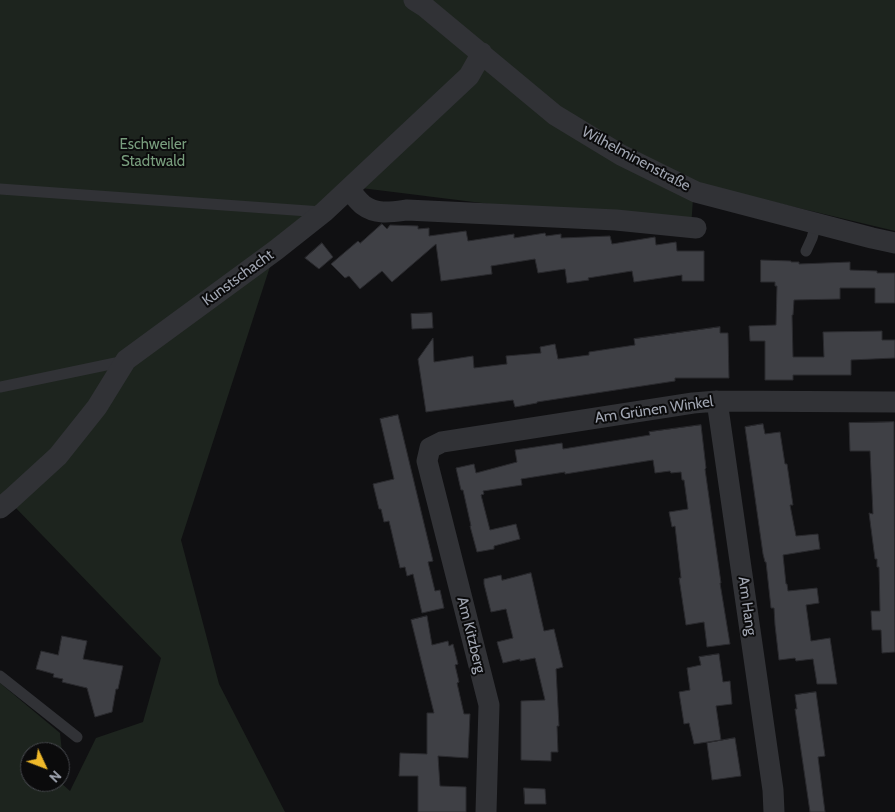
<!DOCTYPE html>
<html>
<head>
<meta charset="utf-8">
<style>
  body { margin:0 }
  #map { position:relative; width:895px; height:812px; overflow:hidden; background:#101012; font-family:Cabin,sans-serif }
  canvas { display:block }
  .north { position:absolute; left:20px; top:742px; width:50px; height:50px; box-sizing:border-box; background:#0b0b0c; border:1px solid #47494e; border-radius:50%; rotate:133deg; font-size:14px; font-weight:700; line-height:20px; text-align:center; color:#a1a6b2 }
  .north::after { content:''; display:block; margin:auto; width:18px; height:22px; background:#efb92a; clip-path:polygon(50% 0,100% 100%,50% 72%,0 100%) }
</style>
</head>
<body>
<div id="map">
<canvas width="895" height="812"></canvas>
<div class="north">N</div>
</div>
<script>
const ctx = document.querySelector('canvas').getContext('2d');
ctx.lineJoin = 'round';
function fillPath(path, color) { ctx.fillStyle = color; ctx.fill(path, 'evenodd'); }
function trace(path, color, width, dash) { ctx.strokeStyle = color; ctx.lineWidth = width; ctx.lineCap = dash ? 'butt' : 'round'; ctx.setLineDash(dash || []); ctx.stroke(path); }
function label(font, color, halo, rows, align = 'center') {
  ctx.font = font + ' Cabin,sans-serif'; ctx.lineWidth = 4; ctx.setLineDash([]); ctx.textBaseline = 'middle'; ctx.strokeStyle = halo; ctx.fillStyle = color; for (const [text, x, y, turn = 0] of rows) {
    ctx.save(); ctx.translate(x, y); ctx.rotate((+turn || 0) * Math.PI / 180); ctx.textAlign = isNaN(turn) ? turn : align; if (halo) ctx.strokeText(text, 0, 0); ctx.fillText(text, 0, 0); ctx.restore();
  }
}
fillPath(new Path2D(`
  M0,0H895V231L694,183L691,229L345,186L278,242L181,540L219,684L285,812H0V683L60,733L62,752L60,757V752H30V782H60L70,791L96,738L143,722L161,658L13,505L0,499Z`), '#1d241e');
const building = new Path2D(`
  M382,224L387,229L390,225L418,226V229L429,228V236L466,231L468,241L514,234V238L545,233L546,236L561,234V238L610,236L612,244L655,237L656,245L676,242L677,251H704V281H682V275L634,282L632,271L588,278L589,280L567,283L565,269L538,273L535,259L491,266L492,274L441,281L436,244L392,282L382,271L360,289L349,276L345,278L331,264L358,241L360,243Z
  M322,243L333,257L319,269L305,258Z
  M761,260L791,261V262H799V264L850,262V270L877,271V273H895V303H875V288H840V299L794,300L793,315H792L793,357H824L823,332L882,331V340H895V358L851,360V375H793V380H765V341H750L749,326L776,325L777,286H775V282H761Z
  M432,313L433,328L412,329L411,314Z
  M720,327V333H728L729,378H675V381L537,402V403L515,407L513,400L426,412L418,359L433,338L434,362L473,356L474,368L507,364L506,356L541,353L540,347L555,344L558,359L589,355V352L635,345L634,339Z
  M398,415L433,561L428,562L435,591L440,590L444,608L422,613L413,574L407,576L405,567L400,568L389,521L384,522L381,509H379L373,484L394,479L380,419Z
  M894,422L895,652L882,653L881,630H872L871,611H880L879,567H877V559H875L869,513L873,514L870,451H850L849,423Z
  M763,424L765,434L780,432L785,464H787L793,505H790L796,536L818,534L820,549L783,555L786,584H787L788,591L817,588L819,603L806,605L811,641L830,638L837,684H817L813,659L796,661L795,658L779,660L775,625L774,608H771L766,562H765L763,554L745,427Z
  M701,425L706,468L705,469L721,583H720L730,644L707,647L704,622L686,625L679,578H681L675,526L672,527L669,512L688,509L684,480H682L681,472L671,473L670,471L655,473L653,460L565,474V472L521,479L522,485L483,491L484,494L481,495L490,530L516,524L520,539L494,546V549L477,552L470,526H471L463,490H461L456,468L474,464L476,473L517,462L515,450L562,443L563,449L650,435L649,432Z
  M531,573L544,631L554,629L563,667L556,669L559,726H557L558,752H551V761L521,760V701L545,700L535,658L520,661V659L503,663L497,642L513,638L506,609L491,612L484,584V579L501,575L502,580Z
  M427,616L432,645L448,641L449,646L453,644L458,664L455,665L459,682L457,683L464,714H470L468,758L438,756L440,786L466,787V812H418V776H399L400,753L427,754V713H434L411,620Z
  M62,636L87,641L83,659L123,666L118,689H116L112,712L95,717L87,688L62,682L63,679L53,677L54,674L36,669L41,651L58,655Z
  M719,654L723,682L730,681L732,704L716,706L721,740L694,744L689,723L684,724L679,692L690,690L687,668L701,665L699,657Z
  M816,692L825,756L818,757L825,812H810L795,709H797L795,695Z
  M735,738L741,776L712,780L707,743Z
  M524,788L545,789L546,804H525Z`);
fillPath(building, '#3f4045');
trace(building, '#2a2a2e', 1);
trace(new Path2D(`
  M0,189L322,212
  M806,251L812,238L816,224
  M0,387L125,361
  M0,676L77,737`), '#313236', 11);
trace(new Path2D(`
  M414,0L425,7L555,115L621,155L696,192L872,238L895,243
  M349,190C354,195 358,201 363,205C376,215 392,212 407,210L616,220L696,228
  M717,401L773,790L774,812
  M0,508L11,499L58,456L97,407L126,360L276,250L324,212L469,76L482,53
  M486,812L489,705L427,461L430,448L442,442L693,403L717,401L895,402`), '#313236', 21);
label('15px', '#789d7d', '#0b0b0c', [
  ["Eschweiler",153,145],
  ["Stadtwald",153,162]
]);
label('15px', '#a1a6b2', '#0b0b0c', [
  ["Wilhelminenstraße",636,159,28],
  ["Kunstschacht",238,278,-36],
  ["Am Grünen Winkel",654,410,-8],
  ["Am Hang",747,606,82],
  ["Am Kitzberg",471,635,76]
]);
</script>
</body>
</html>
